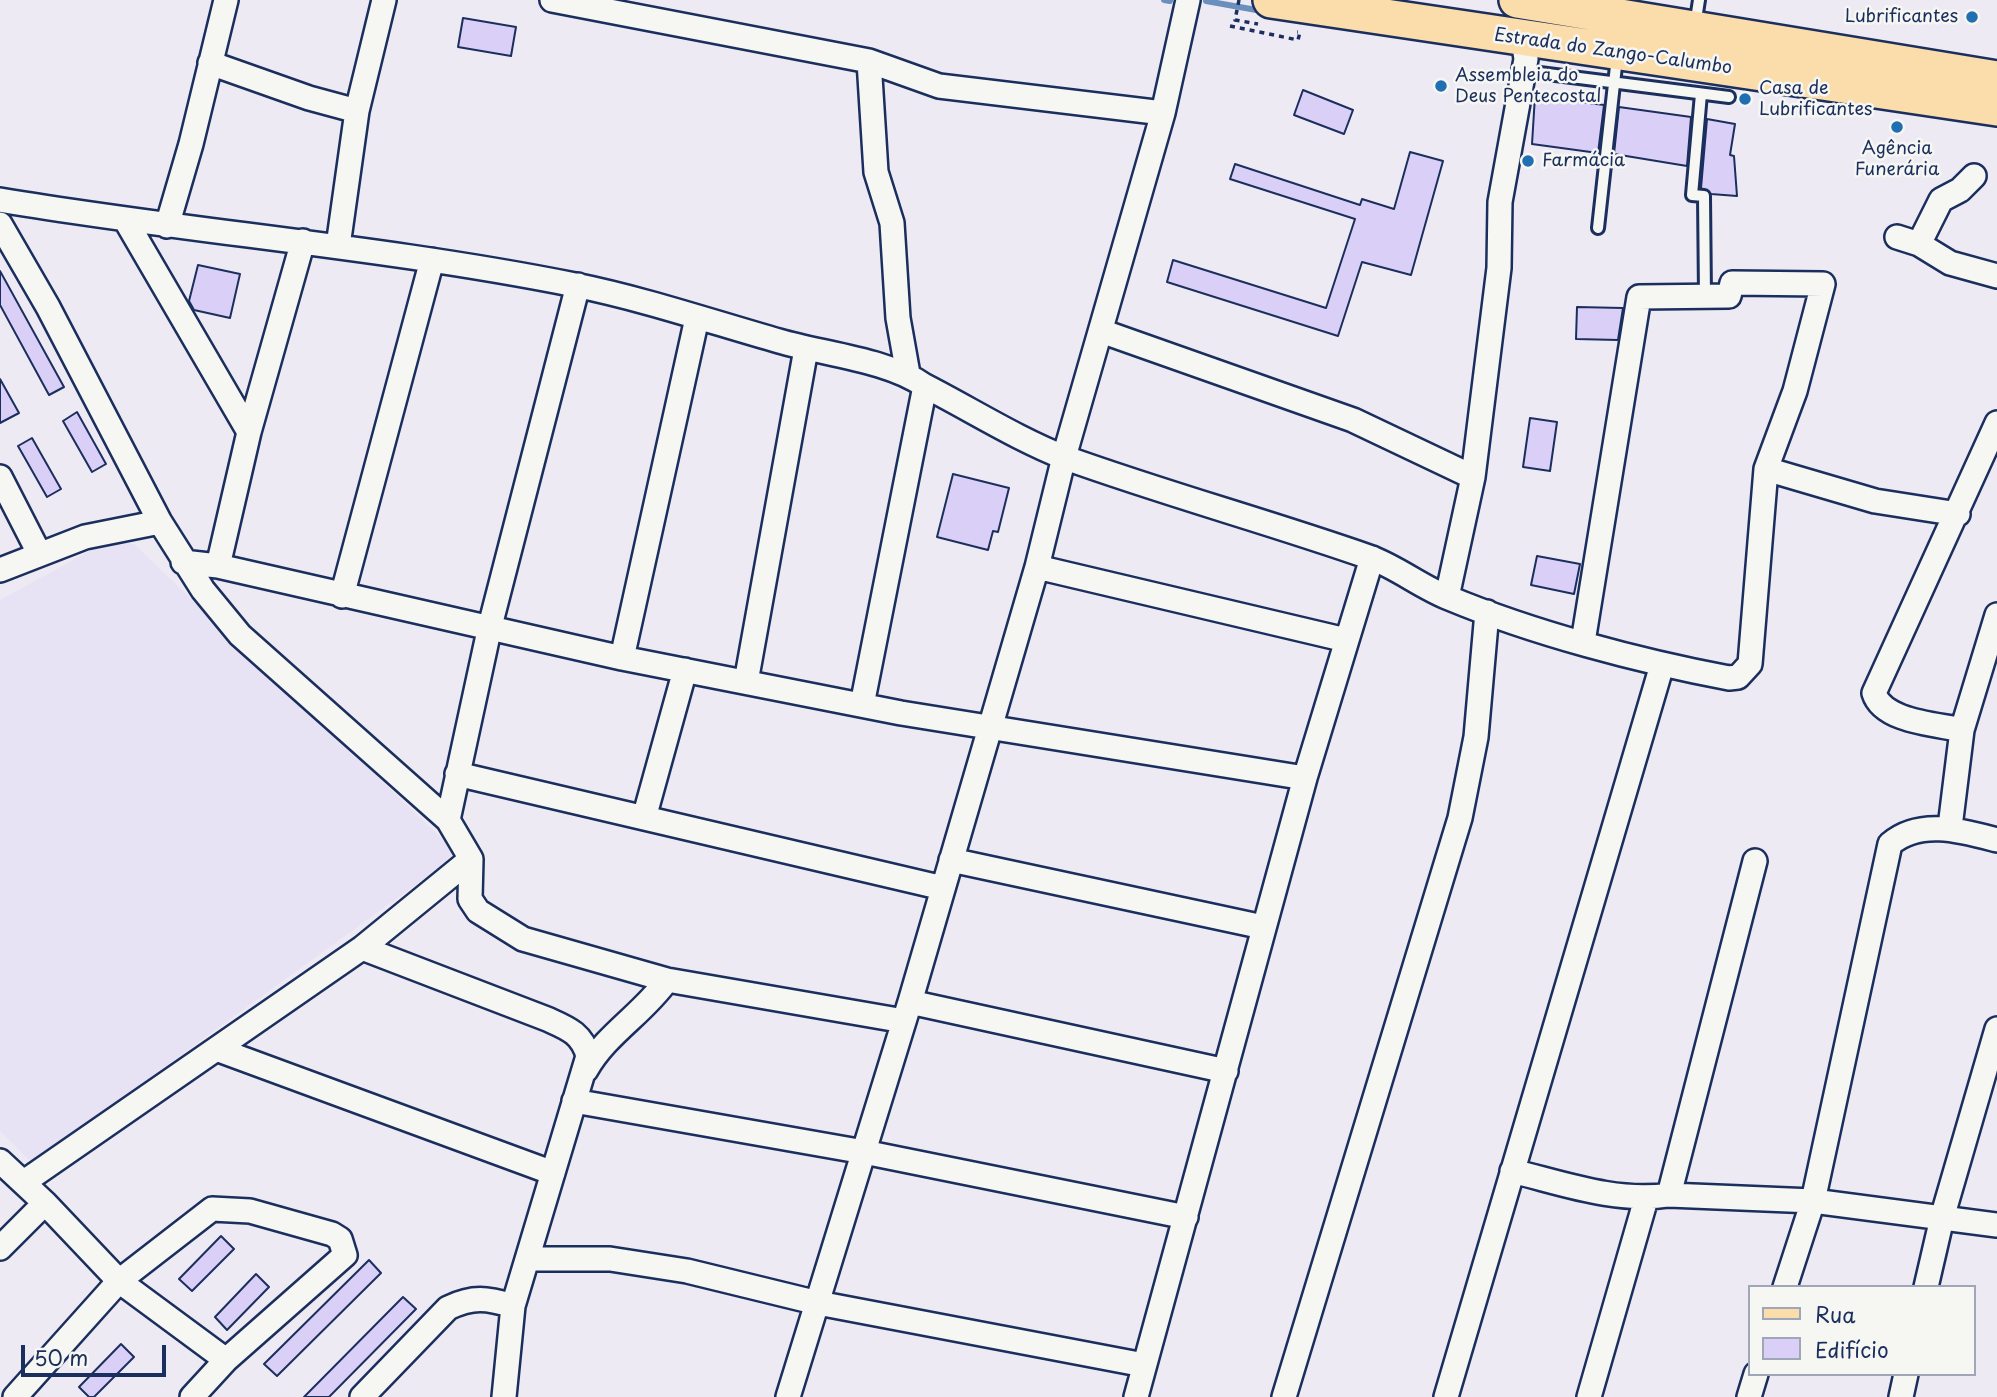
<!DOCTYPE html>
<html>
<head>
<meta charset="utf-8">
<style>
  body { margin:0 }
  #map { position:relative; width:1997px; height:1397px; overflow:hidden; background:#eeeaf4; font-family:"Playpen Sans",sans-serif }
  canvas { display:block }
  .legend { position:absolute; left:1748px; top:1285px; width:228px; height:91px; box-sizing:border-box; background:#f6f6f2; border:2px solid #9ea6b7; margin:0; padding:9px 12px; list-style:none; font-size:21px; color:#1b2f5e }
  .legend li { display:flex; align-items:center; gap:14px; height:35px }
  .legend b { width:35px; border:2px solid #9ea6b7 }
  .scale { position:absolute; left:21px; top:1345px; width:145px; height:32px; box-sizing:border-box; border:4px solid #1b2f5e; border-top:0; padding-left:9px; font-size:21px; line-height:24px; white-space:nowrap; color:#1b2f5e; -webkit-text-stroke:5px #f6f6f2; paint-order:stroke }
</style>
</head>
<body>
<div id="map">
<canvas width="1997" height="1397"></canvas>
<ul class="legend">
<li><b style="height:9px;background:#faddab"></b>Rua</li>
<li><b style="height:19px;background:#dacff7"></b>Edifício</li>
</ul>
<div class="scale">50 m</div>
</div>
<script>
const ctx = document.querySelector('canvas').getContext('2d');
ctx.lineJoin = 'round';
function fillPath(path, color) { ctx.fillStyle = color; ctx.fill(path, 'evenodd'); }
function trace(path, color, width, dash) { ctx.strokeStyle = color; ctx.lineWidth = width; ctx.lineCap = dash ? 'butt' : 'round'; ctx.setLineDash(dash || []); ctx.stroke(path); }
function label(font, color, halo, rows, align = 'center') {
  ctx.font = font + ' "Playpen Sans",sans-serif'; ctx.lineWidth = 5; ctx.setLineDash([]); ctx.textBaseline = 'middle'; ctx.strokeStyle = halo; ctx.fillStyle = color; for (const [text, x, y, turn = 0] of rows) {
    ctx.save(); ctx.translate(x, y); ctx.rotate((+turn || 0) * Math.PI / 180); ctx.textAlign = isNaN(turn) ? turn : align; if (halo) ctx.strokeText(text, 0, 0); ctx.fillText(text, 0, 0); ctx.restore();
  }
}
fillPath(new Path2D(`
  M108,541L134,544L458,854L32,1163L0,1131V600Z`), '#e8e2f5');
trace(new Path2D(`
  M1164,0L1170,1
  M1206,1L1262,11`), '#6b8fbd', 6);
const building = new Path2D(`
  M463,18L516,27L511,56L458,47Z
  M1303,90L1353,110L1344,134L1294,115Z
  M1535,96L1604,105L1598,153L1532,144Z
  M1619,107L1691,117L1687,166L1614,154Z
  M1707,119L1735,124L1730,155L1734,156L1737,196L1711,194L1701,188Z
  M1410,152L1443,161L1411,275L1362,262L1338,336L1167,282L1173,260L1326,308L1355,219L1230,179L1235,164L1360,205L1362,199L1394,209Z
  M198,265L240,274L230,318L194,310L189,301Z
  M0,271L64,387L49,395L0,305Z
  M1577,307L1623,308L1618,340L1576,339Z
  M0,379L19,413L0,423Z
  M77,412L106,464L92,472L63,421Z
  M1530,418L1557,422L1550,471L1523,467Z
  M32,438L61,489L47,497L18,446Z
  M953,474L1009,488L998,532L993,531L988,550L937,537Z
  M1537,556L1580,564L1574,594L1531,585Z
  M221,1236L234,1249L192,1291L179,1279Z
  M369,1260L381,1273L277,1376L264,1364Z
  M256,1274L269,1287L227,1330L215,1317Z
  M403,1297L416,1309L329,1397H304Z
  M121,1344L134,1357L94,1397H89L79,1387Z`);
fillPath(building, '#dacff7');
trace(building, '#1b2f5e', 2);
const service = new Path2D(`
  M1695,26L1699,0
  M1524,71L1729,97
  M1701,94L1692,195L1704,196L1705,296
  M1598,228L1617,57`);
const minor = new Path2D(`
  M552,0L869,61L939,86L1163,113
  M869,61L876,172L892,223L898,318L908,374
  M210,63L309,98L357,111
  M0,200C191,232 385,247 575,285C644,299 712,322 779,341C823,354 889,360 925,386C970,409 1019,440 1066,458C1166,494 1269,522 1369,557C1397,567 1421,587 1449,598C1533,633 1639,661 1729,678L1738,677L1750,664L1766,469L1795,391L1823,284L1732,283L1729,296L1639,297L1583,642
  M126,221L249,432
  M0,224L48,307L160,522L203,590L240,635L448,820L471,859L470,899L478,911L523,939L667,980L904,1021
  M167,226L191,144L226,0
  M1897,237L1919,244L1950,263L1997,276
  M1919,244L1941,200L1960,190L1974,176
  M338,246L357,111L384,0
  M1101,331L1353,420L1473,477
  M1766,469L1875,501L1958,514
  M0,477L39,553
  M183,562L218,566L622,658L901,713L1305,778
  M218,566L249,432L303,241
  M1037,567L1346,640
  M0,570L85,537L160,522
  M342,596L432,260
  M1447,597L1473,477L1499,268L1500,202L1526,59L1523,39
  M622,658L697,318
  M746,682L806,349
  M862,705L925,386
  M1962,730C1937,724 1883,722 1874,693L1997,423
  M457,774L943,888
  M644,818L685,670
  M448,820L490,626L578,285
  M1950,827L1962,730L1997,615
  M951,860L1263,927
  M362,948L547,1019C567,1028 582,1033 588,1056L513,1306L504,1397
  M910,1002L1226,1071
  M219,1050L553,1173
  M586,1070C606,1034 643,1014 667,980
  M574,1101L864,1152L1186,1217
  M0,1161L45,1203L119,1281L226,1360
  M1512,1171C1562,1183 1616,1203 1669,1195L1813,1201L1997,1225
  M24,1182L362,948L471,859
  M1669,1195L1755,861
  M0,1248L45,1203
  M528,1259H610L687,1271L818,1303L1144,1365
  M1785,1287L1813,1201L1890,844C1920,818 1963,831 1997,840
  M1926,1287L1942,1218L1997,1029
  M15,1397L119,1281L212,1209L250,1211L332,1234L340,1239L345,1255L226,1360L192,1397
  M362,1397L448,1308C473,1296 487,1298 513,1306
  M788,1397L910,1002L1037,567L1064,457L1163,113L1188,0
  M1136,1397L1305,778L1372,558
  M1284,1397L1460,818L1476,737L1487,612
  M1446,1397L1662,665
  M1589,1397L1646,1199
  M1749,1397L1756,1374
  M1901,1397L1906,1374`);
const primary = new Path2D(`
  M1271,0L1997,108
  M1517,0L1997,79`);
trace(service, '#1b2f5e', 16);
trace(minor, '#1b2f5e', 28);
trace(primary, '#1b2f5e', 40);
trace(new Path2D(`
  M1239,0L1235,20L1258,24
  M1230,26L1298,40L1300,32H1297`), '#1b2f5e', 3.5, [5, 5]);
trace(service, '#f6f6f2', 10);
trace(minor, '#f6f6f2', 23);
trace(primary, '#faddab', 35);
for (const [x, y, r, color] of [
  [1972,17,7,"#1f6fb2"],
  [1441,86,7,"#1f6fb2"],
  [1745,99,7,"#1f6fb2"],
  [1897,127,7,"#1f6fb2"],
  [1528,161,7,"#1f6fb2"]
]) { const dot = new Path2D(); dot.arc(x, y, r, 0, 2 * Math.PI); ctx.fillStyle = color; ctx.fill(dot); trace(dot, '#f6f6f2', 2.5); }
label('18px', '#1b2f5e', '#f6f6f2', [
  ["Lubrificantes",1958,17,"right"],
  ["Assembleia do",1455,76],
  ["Deus Pentecostal",1455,97],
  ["Casa de",1759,89],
  ["Lubrificantes",1759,110],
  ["Agência",1897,149,"center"],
  ["Funerária",1897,170,"center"],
  ["Farmácia",1542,161]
], 'left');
label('18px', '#1b2f5e', '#f6f6f2', [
  ["Estrada do Zango-Calumbo",1613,52,8]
]);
</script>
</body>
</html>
